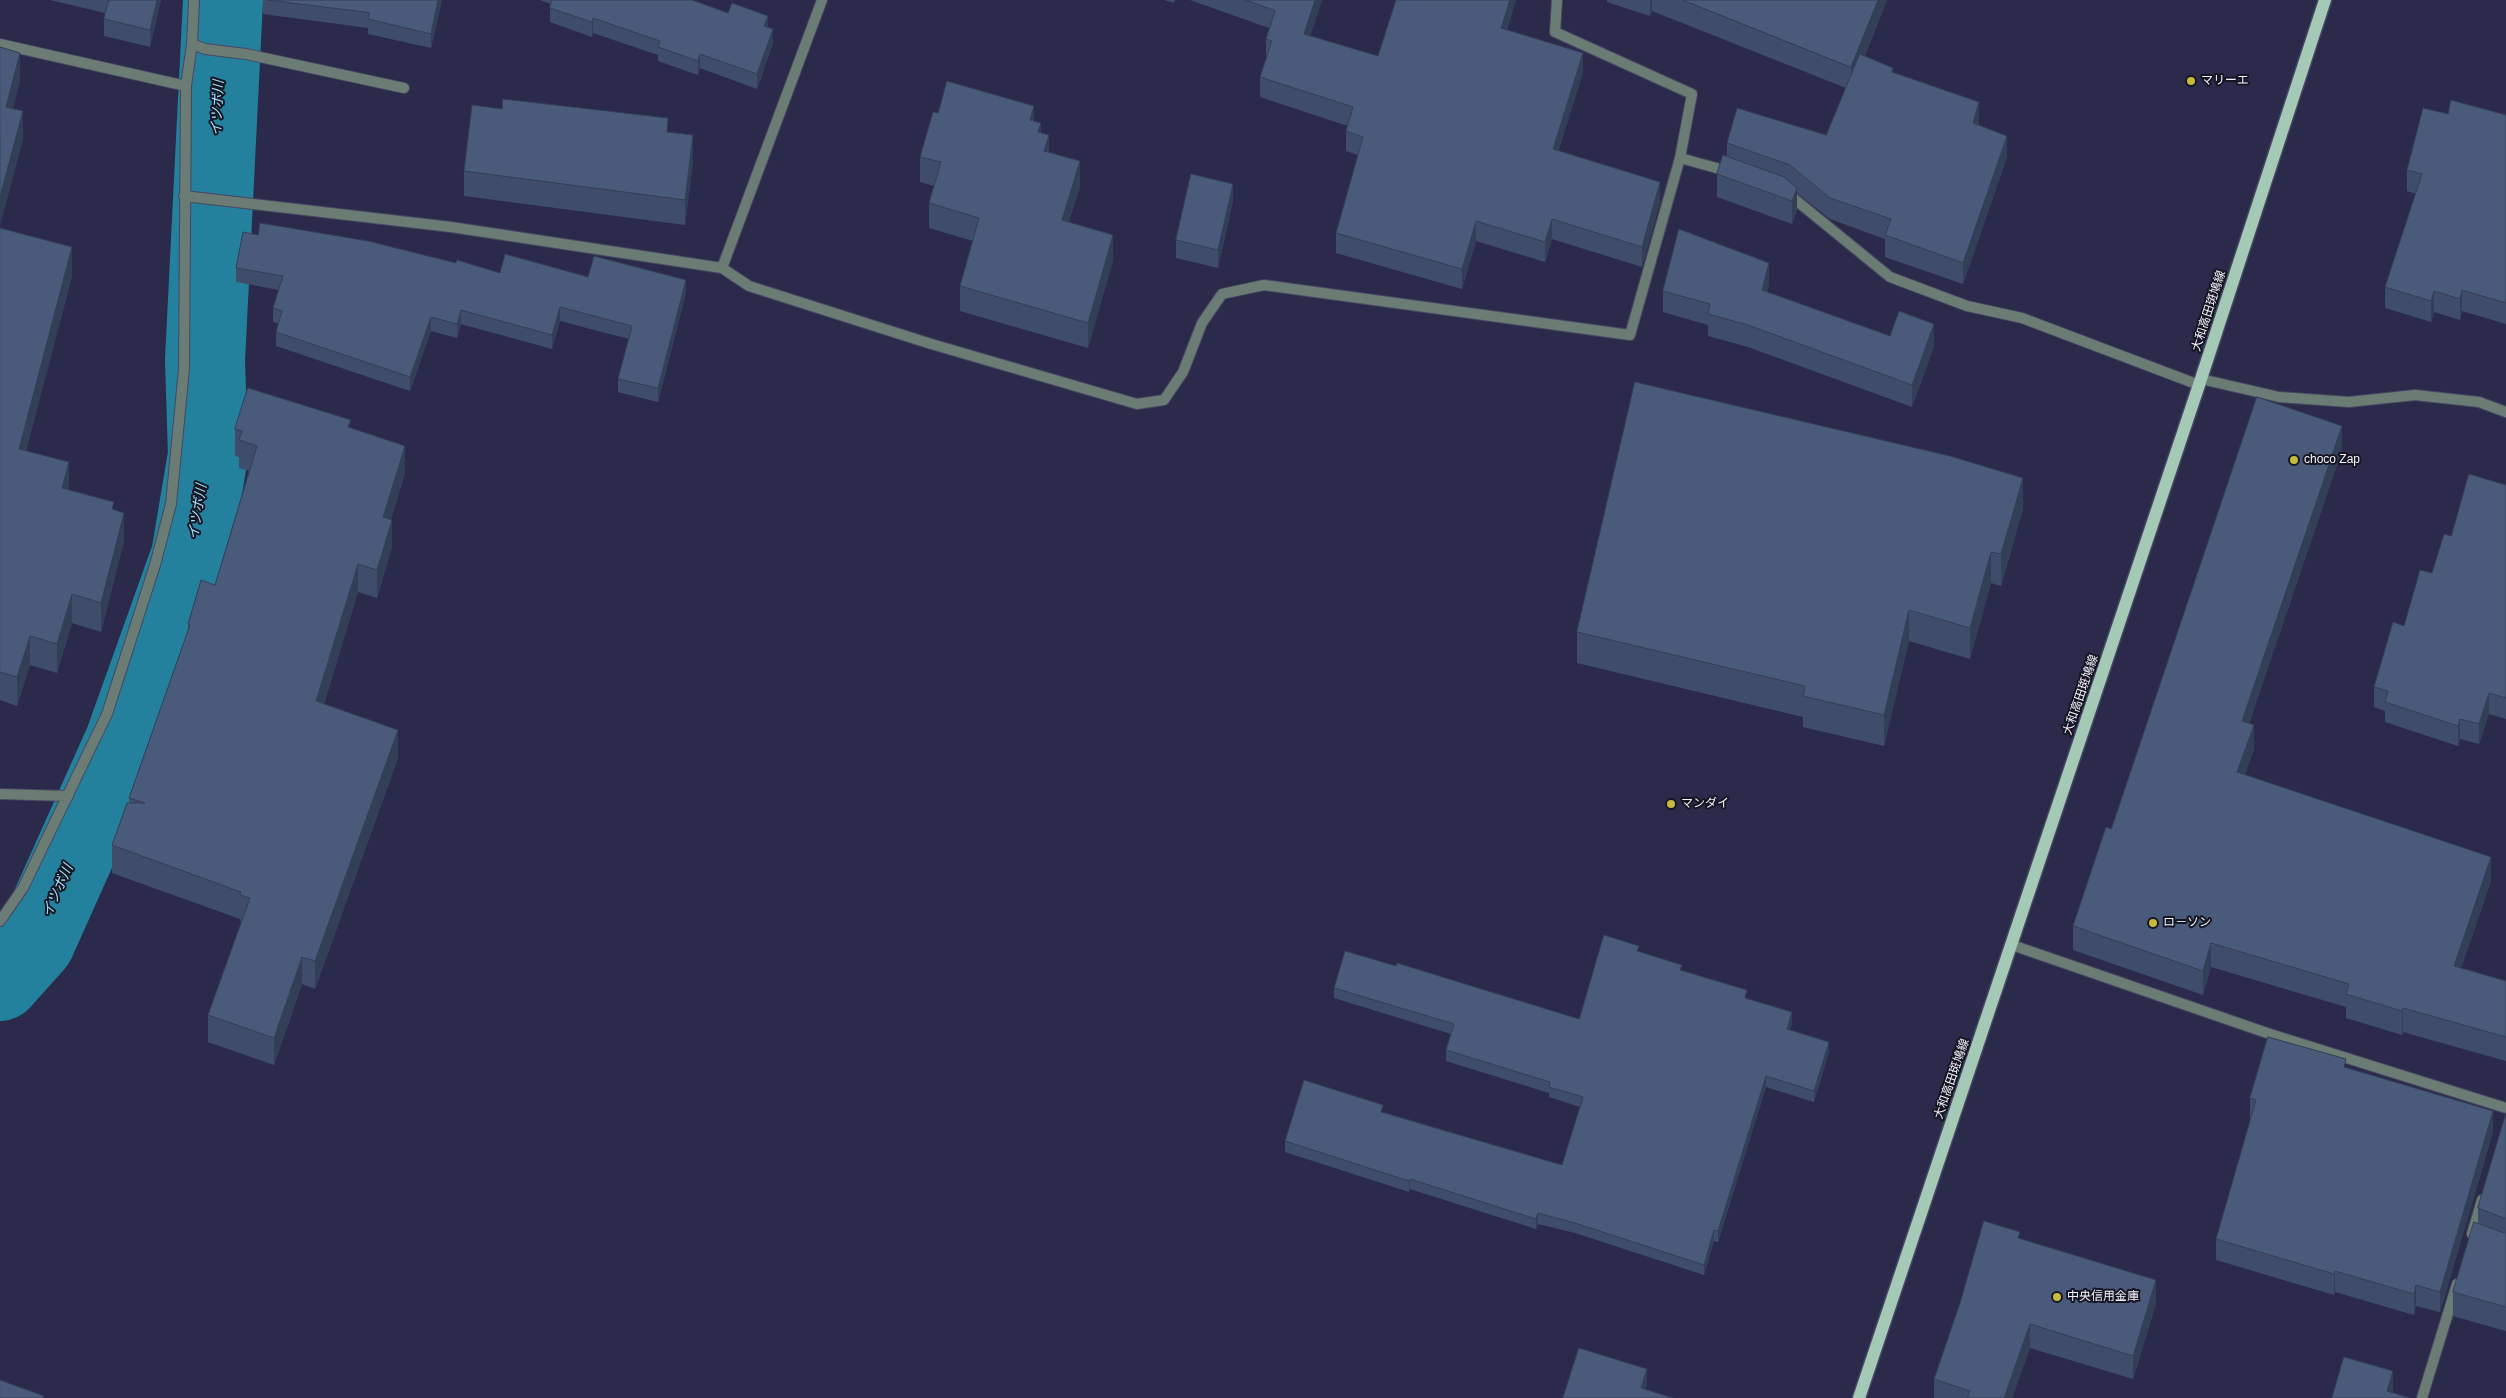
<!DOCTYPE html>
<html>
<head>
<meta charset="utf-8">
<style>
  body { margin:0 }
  canvas { display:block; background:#2b2a4a }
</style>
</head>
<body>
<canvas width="2506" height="1398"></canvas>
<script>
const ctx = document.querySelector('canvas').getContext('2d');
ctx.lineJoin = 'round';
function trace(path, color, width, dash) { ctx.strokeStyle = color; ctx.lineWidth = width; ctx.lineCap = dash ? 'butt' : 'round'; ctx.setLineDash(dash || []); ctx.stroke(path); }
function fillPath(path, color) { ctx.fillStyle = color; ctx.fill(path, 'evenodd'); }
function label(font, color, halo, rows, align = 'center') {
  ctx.font = font + ' Helvetica,"Noto Sans JP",sans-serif'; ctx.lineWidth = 4; ctx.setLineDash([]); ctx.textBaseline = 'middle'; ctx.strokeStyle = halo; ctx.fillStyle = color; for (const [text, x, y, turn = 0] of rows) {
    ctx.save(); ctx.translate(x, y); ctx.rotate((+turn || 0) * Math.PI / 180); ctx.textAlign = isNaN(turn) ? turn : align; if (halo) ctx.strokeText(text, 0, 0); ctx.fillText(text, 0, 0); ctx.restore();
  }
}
trace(new Path2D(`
  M0,981L35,942L125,741L191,556L208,455L205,360L223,0`), '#23819e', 80);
const minor = new Path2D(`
  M1557,0L1555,32L1692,94L1680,158L1731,172
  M0,44L186,86
  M192,44L205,49L246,54L404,88
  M1787,193L1890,277L1967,306L2022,318L2199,385
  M184,196L451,227L722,268L749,286L928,343L1137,404L1164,400L1183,372L1202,323L1222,294L1264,285L1630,335L1680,158
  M722,268L822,0
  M2201,379L2279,397L2349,402L2415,395L2479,402L2506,412
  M0,794L68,796
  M0,921L23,888L107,714L155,565L171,504L184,369L186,86L192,44L194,0
  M2012,945L2267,1033L2506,1108
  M2472,1234L2482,1200
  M2422,1398L2457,1284`);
const primary = new Path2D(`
  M1859,1398L2199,385L2325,0`);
trace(minor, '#474663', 12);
trace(primary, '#474663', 15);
trace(minor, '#6a7c73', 10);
trace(primary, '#a4cab7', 12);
fillPath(new Path2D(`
  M50,0H161L150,47L104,36V19L105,13Z
  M263,0H442L431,48L368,34V28L263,14Z
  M540,0H692L768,27L773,43L757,89L700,68L698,75L658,61V55L593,33L592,37L550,22V8L551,4Z
  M1164,0H1175L1174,3Z
  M1190,0H1322L1310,36L1378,56L1396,0H1516L1507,30L1583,73L1558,151L1660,202L1642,267L1552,239L1545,262L1476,241L1462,289L1336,253V233L1358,155L1346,151V131L1348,126L1260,97V77L1266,59V39L1269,28Z
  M1607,0H1887L1865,56L1979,123V126L2007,157L1963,284L1885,257V239L1830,219L1797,193V210L1792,224L1717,197V174L1727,156V143L1826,135L1846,88L1652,11L1650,16L1607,2Z
  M938,113L1034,121L1041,133L1049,152L1080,186L1069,222L1113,260L1088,348L960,311V286L973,241L929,228V203L934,186L920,182V157Z
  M2448,114L2506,115V324L2462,311L2460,320L2434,312L2431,322L2385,308V287L2416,194L2407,191V170Z
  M668,132L693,160L685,225L464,196V171Z
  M1233,201L1218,268L1176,258V240Z
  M0,228L72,276L26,451L69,490L114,509L124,541L101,632L72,623L57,673L30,665L17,706L0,700Z
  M258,235L456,263L500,273L588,277L686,293L658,402L618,392V379L629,339L560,321L552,349L461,324L457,338L431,331L410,391L276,346V332L279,324L273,322V308L279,290L236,282V268Z
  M1769,284L1767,292L1890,336L1934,346L1912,407L1748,347L1708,336V325L1663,312V291Z
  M351,428L405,473L391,519L392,547L377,598L358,592L324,704L398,758L315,989L302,984L274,1065L208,1042V1015L241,923L240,919L112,873V845L129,803V798L188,632V624L215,585L249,471L239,468V457L235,456V429Z
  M2342,450L2249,723L2254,749L2245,774L2491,881L2461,968L2506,981V1061L2403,1032L2402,1035L2346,1018V1007L2211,967L2203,995L2073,950V926L2111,829Z
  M2506,485V719L2489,714L2479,744L2460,739L2458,746L2385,722V711L2374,707V687L2404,626L2451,536Z
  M2023,509L2001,586L1991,583L1970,659L1909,641L1884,746L1803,727V717L1577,663V632Z
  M1639,952L1747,999L1792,1023L1790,1030L1829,1052L1814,1102L1766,1087L1718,1242L1714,1241L1704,1275L1575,1233L1538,1224L1536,1229L1410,1189L1409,1192L1285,1152V1141L1383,1112L1562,1165L1580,1107L1549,1097V1093L1446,1061V1050L1451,1034L1334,998V988L1396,966L1579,1019Z
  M2346,1067L2493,1132L2440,1312L2416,1306L2414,1315L2335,1292L2334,1295L2216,1260V1239L2251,1119H2250V1098Z
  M2506,1113V1331L2453,1316V1292L2478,1223V1208Z
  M2020,1239L2156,1304L2133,1379L2030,1348L2012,1398H1934V1379Z`), '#3f4d6a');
fillPath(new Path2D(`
  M157,0H161L150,47V30Z
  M438,0H442L431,48V34Z
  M1315,0H1322L1304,54V34Z
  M1510,0H1516L1501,48V28Z
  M1650,0H1652V11L1650,16Z
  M1878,0H1887L1851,90V67Z
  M768,16V30L764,26Z
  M593,18V33L592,37V22Z
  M773,29V43L757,89V74Z
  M20,53V81L6,136V107Z
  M1583,53V73L1553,169V149Z
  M700,54V68L698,75V61Z
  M1979,102V123L1973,145V123Z
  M1034,106V132L1030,120Z
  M23,111V140L0,226V197Z
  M1041,123V148L1038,132Z
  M693,135V160L685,225V200Z
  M1049,135V160L1044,151Z
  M2007,136V157L1963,284V263Z
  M1080,161V186L1062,245V220Z
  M1660,182V202L1642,267V247Z
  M1233,184V201L1218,268V250Z
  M1797,188V210L1792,224V201Z
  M1552,219V239L1545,262V242Z
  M1476,221V241L1462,289V269Z
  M1113,235V260L1088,348V323Z
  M72,247V276L19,478V449Z
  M1769,263V284L1762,311V290Z
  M686,280V293L658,402V388Z
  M2462,290V311L2460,320V299Z
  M2434,291V312L2431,322V301Z
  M560,307V321L552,349V335Z
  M461,310V324L457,338V324Z
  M431,317V331L410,391V377Z
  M1934,324V346L1912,407V385Z
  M2342,426V450L2242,745V721Z
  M405,446V473L383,545V517Z
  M69,462V491L62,488Z
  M2023,478V509L2001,586V554Z
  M124,513V541L101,632V603Z
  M392,520V547L377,598V570Z
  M1991,552V583L1970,659V628Z
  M358,564V592L316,729V701Z
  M72,594V623L57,673V644Z
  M1909,610V641L1884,746V715Z
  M30,636V665L17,706V677Z
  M2489,693V714L2479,744V724Z
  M2460,719V739L2458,746V726Z
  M2254,725V749L2237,796V772Z
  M398,730V758L315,989V961Z
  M2491,857V881L2454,990V966Z
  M2211,943V967L2203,995V971Z
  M302,957V984L274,1065V1038Z
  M2403,1008V1032L2402,1035V1011Z
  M1792,1012V1023L1787,1039V1029Z
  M1829,1042V1052L1814,1102V1091Z
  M1766,1076V1087L1718,1242V1231Z
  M2493,1111V1132L2440,1312V1292Z
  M1410,1179V1189L1409,1192V1181Z
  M1538,1213V1224L1536,1229V1219Z
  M1714,1230V1241L1704,1275V1265Z
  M2335,1271V1292L2334,1295V1274Z
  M2156,1280V1304L2133,1379V1356Z
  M2416,1285V1306L2414,1315V1294Z
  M2030,1324V1348L2012,1398H2004Z
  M1647,1369V1386L1643,1398L1641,1388Z
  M2393,1371V1395L2387,1391Z`), '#333f56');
const building = new Path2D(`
  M109,0H157L150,30L104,19Z
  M268,0H438L431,34L368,19L369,13Z
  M552,0H692L728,13L732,3L768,16L764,26L773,29L757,74L700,54L698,61L658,47L660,41L593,18L592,22L550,8Z
  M1246,0H1315L1304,34L1378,56L1396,0H1510L1501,28L1583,53L1553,149L1660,182L1642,247L1552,219L1545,242L1476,221L1462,269L1336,233L1363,137L1346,131L1353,107L1260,77L1272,41L1266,39L1275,11Z
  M1683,0H1878L1851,67Z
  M0,47L20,53L6,107L23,111L0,197Z
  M1860,54L1893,68L1892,72L1979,102L1973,123L2007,136L1963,263L1885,235L1891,219L1830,198L1790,165L1727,143L1737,108L1826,135Z
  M947,81L1034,106L1030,120L1041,123L1038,132L1049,135L1044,151L1080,161L1062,220L1113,235L1088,323L960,286L979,218L929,203L941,162L920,157L933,112L938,113Z
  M503,99L668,118L667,132L693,135L685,200L464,171L472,105L502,109Z
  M2451,100L2506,115V303L2462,290L2460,299L2434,291L2431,301L2385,287L2422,174L2407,170L2423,108L2448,114Z
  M1723,155L1784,177L1797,188L1792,201L1717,174Z
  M1191,174L1233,184L1218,250L1176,240Z
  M260,223L368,241L456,263L457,260L500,273L505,254L588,277L594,256L686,280L658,388L618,379L632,326L560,307L552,335L461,310L457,324L431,317L410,377L276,332L282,311L273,308L283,276L236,268L243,232L258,235Z
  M0,228L72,247L19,449L69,462L62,488L114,502L112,509L124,513L101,603L72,594L57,644L30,636L17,677L0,672Z
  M1679,229L1769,263L1762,290L1890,336L1899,311L1934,324L1912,385L1748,325L1708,314L1710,304L1663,291Z
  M1635,382L1950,456L2023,478L2001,554L1991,552L1970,628L1909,610L1884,715L1803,696L1805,686L1577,632Z
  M248,388L351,420L348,427L405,446L383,517L392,520L377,570L358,564L316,701L398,730L315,961L302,957L274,1038L208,1015L250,898L240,895L241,892L112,845L127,803H145L129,798L190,625L188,624L201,580L215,585L257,446L239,440L242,431L235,429Z
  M2257,397L2342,426L2242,721L2254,725L2237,772L2491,857L2454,966L2506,981V1037L2403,1008L2402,1011L2346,994L2349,984L2211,943L2203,971L2073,926L2106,827L2111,829Z
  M2469,474L2506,485V698L2489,693L2479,724L2460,719L2458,726L2385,702L2388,691L2374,687L2393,622L2404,626L2420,570L2432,573L2444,534L2451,536Z
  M1604,935L1639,946L1637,951L1682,965L1680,970L1747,990L1745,998L1792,1012L1787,1029L1829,1042L1814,1091L1766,1076L1718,1231L1714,1230L1704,1265L1575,1223L1538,1213L1536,1219L1410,1179L1409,1181L1285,1141L1304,1080L1383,1105L1381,1112L1562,1165L1583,1097L1549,1087L1550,1082L1446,1050L1454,1024L1334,988L1345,951L1396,966L1397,963L1579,1019Z
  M2268,1037L2346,1059L2344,1067L2493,1111L2440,1292L2416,1285L2414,1294L2335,1271L2334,1274L2216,1239L2256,1100L2250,1098Z
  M2506,1113V1219L2478,1208Z
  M1984,1221L2020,1232L2018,1238L2156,1280L2133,1356L2030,1324L2004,1398H1967L1970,1391L1934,1379L1960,1303Z
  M2474,1222L2504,1233L2506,1232V1307L2453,1292Z
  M1579,1348L1647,1369L1641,1388L1673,1398H1563Z
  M2344,1357L2393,1371L2387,1391L2410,1398H2332Z
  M0,1380L44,1396L43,1398H0Z`);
fillPath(building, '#495a7b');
trace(building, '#333f56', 1);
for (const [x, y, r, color] of [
  [2191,81,5,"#c8bb3b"],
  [2294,460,5,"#c8bb3b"],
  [1671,804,5,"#c8bb3b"],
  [2153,923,5,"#c8bb3b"],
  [2057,1297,5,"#c8bb3b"]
]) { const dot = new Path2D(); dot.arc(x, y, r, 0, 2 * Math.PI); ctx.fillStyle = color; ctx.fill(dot); trace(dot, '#151523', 2); }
label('12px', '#f3f3fc', '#151523', [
  ["マリーエ",2201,81],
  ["choco Zap",2304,460],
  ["マンダイ",1681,804],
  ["ロ－ソン",2163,923],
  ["中央信用金庫",2067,1297]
], 'left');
label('12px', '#f3f3fc', '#151523', [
  ["大和高田斑鳩線",2209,311,-72],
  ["大和高田斑鳩線",2081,695,-71],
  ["大和高田斑鳩線",1952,1079,-71]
]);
label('italic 14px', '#a2e4fe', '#151523', [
  ["イツボ川",218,108,-87],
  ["イツボ川",198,512,-81],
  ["イツボ川",58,891,-66]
]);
</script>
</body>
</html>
